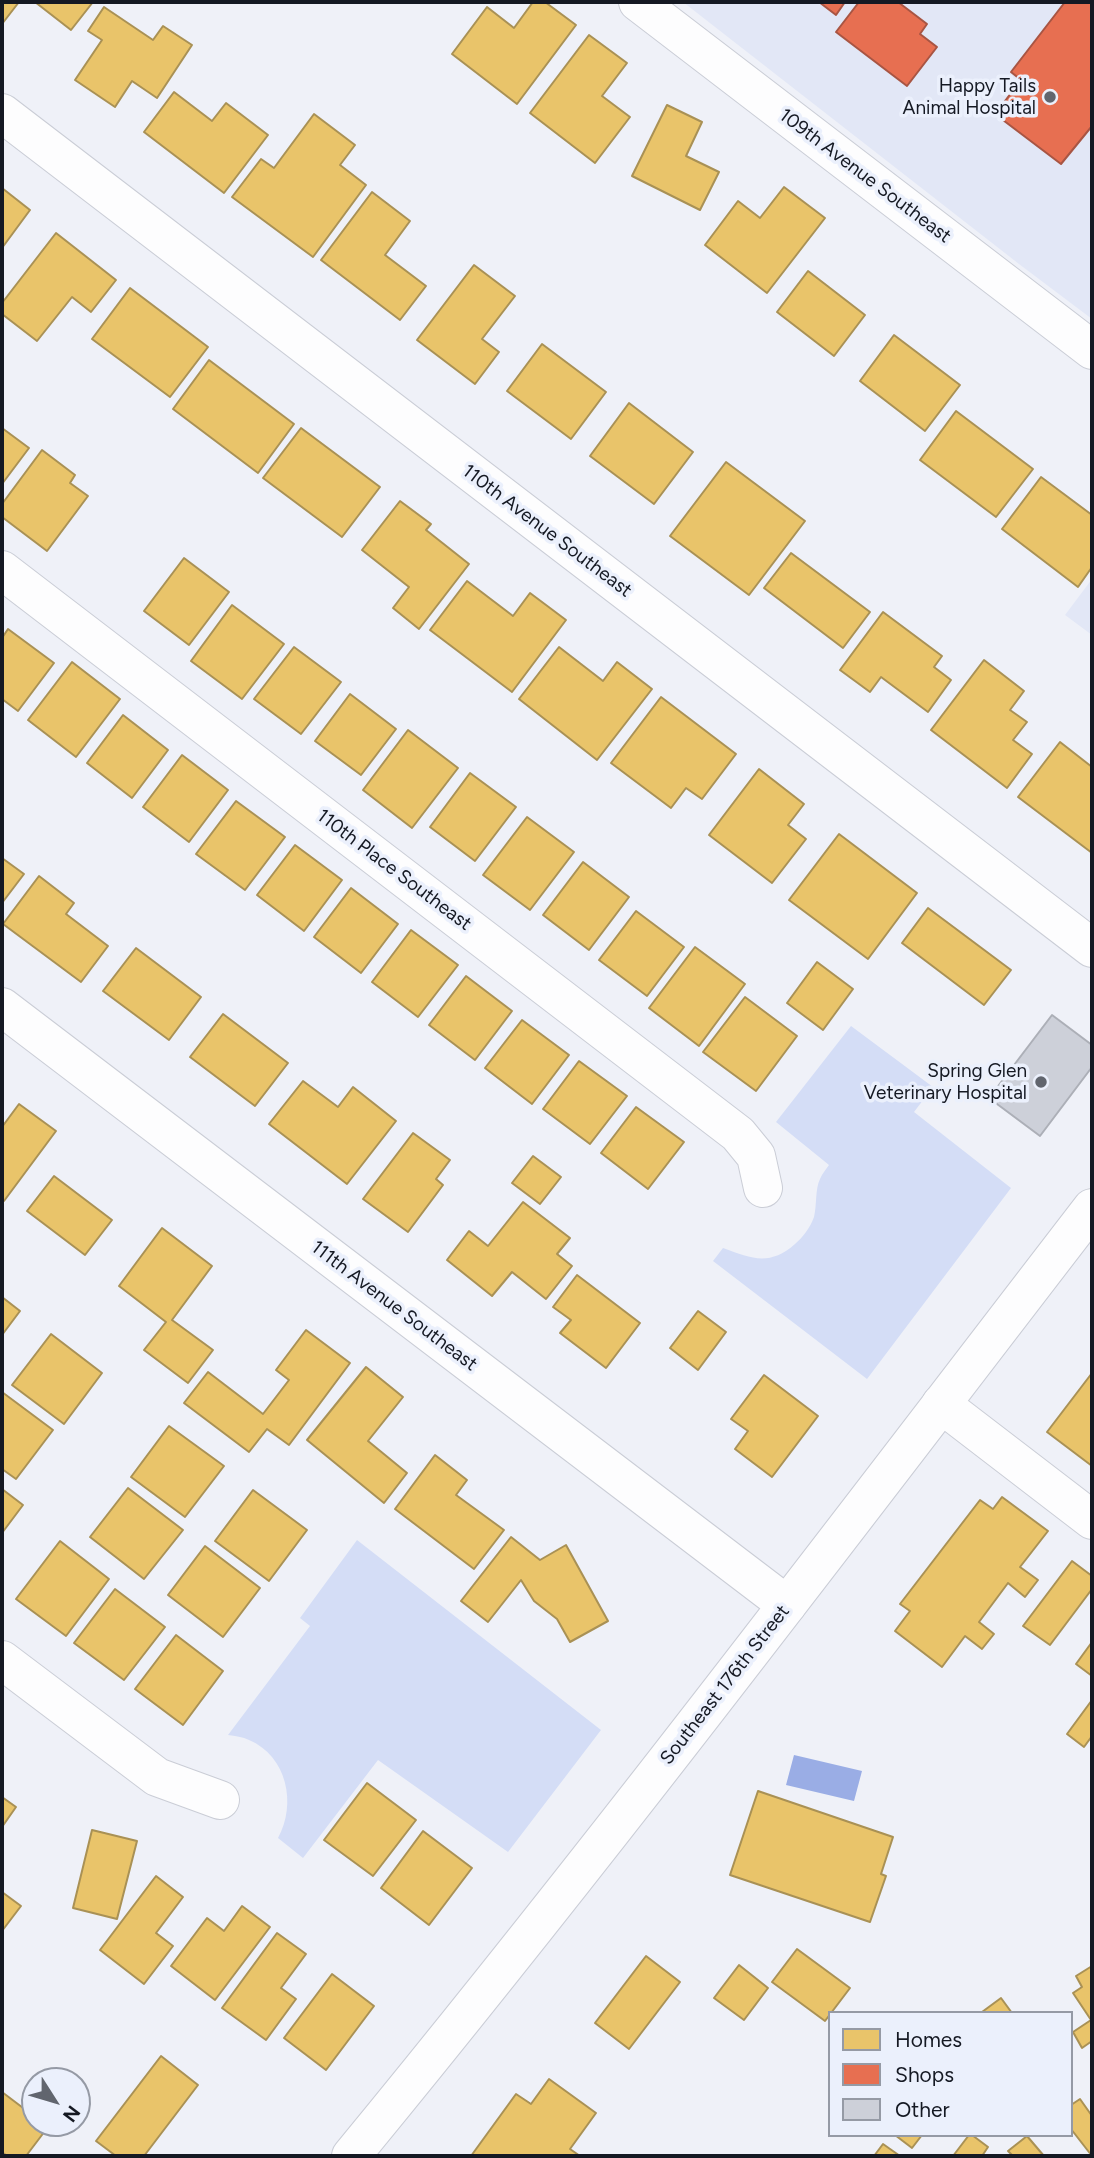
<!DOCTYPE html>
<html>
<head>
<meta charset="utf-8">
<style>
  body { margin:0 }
  #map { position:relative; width:1094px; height:2158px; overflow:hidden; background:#eff1f8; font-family:Figtree,sans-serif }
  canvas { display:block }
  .frame { position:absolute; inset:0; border:4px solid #151923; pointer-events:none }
  .legend { position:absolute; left:828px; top:2011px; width:245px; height:126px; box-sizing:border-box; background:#ebf0fc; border:2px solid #959aa5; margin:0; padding:9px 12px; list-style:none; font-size:21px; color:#151923 }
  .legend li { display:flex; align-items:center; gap:14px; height:35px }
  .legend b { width:35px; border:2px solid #959aa5 }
  .north { position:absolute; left:21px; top:2067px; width:70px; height:70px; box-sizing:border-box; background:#ebf0fc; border:2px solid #959aa5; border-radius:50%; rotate:127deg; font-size:19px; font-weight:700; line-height:28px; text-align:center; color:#151923 }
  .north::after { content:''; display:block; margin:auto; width:24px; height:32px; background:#61656e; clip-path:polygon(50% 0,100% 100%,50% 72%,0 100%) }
</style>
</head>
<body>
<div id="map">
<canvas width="1094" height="2158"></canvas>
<div class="frame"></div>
<ul class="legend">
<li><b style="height:19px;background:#e9c46a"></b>Homes</li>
<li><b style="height:19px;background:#e76f51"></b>Shops</li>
<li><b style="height:19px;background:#cdd0d9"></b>Other</li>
</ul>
<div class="north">N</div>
</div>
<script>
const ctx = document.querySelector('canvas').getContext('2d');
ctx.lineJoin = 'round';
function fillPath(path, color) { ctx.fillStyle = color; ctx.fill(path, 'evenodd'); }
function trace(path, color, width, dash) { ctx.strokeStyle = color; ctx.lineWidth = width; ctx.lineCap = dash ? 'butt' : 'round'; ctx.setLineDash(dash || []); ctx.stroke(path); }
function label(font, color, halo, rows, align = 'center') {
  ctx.font = font + ' Figtree,sans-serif'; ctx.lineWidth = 7; ctx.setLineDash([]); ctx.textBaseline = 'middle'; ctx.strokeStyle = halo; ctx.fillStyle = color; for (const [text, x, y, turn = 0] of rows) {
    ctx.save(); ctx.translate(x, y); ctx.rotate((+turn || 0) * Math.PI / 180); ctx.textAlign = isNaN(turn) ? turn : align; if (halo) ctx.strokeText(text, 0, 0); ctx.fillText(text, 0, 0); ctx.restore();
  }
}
fillPath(new Path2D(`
  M683,2H1092V319L1019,264Z
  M1092,579V635L1065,615Z`), '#e2e7f6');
fillPath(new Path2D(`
  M851,1026L933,1087L914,1112L1011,1188L867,1379L713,1261L723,1248C752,1259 770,1266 795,1244C803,1237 810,1228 814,1217C817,1205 815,1189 820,1179C822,1174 826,1169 829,1165L776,1122Z
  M357,1540L601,1730L508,1852L378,1760L303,1858L278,1838C297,1804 287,1756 249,1740C243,1737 235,1736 228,1735L310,1626L300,1618Z`), '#d4ddf6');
fillPath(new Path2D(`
  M794,1755L862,1771L854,1801L786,1785Z`), '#9aade5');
const homes = new Path2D(`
  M2,2H19L2,24Z
  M35,2H93L71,30Z
  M533,2H545L576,25L517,104L452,54L487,7L514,28Z
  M104,7L153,40L163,26L192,45L157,98L132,81L115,107L75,80L102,40L88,31Z
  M589,35L627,63L602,96L630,117L595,163L530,113Z
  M174,92L212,121L226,103L268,135L224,193L144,132Z
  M667,105L702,122L686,156L719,172L700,210L632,176Z
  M314,114L355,145L340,165L366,185L313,257L232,197L261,159L274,168Z
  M784,187L825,218L767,293L705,245L738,201L760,218Z
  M2,188L30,210L2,248Z
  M372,192L410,221L385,255L426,286L400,320L321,260Z
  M56,233L116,280L91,312L72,297L37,341L2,314V303Z
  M474,265L515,296L482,339L499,352L475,384L417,340Z
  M808,271L865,315L834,356L777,312Z
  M130,288L208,347L170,397L92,339Z
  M894,335L960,385L925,431L860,381Z
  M542,344L606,392L571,439L507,391Z
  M209,360L294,424L258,473L173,409Z
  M629,403L693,452L654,504L590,456Z
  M956,411L1033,469L996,517L920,460Z
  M2,428L29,448L2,484Z
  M301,428L380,487L342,537L263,478Z
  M42,450L75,475L70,483L88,496L47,551L2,517V504Z
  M726,462L805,521L749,595L670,536Z
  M1041,477L1092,515V567L1078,587L1002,529Z
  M400,501L431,524L426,530L469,564L419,629L393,608L409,587L362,550Z
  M791,553L870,612L843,648L764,588Z
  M184,558L229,592L189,645L144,611Z
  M467,581L513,616L530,593L566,620L512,692L430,630Z
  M232,605L284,644L242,699L191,661Z
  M883,612L942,656L934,667L951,680L928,712L881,677L870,692L840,670Z
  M8,629L54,663L18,711L2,699V638Z
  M294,647L341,682L301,734L254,699Z
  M559,647L603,681L617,662L652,689L597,760L519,699Z
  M984,660L1024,691L1010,710L1027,722L1013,740L1032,754L1007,788L931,730Z
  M72,662L120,699L76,757L28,720Z
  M350,694L396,729L361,775L315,741Z
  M661,697L736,754L702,799L686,788L671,808L611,763Z
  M123,715L168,750L132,798L87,763Z
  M408,730L458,768L412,828L363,790Z
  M1060,742L1092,767V853L1018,797Z
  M182,755L228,790L189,842L143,807Z
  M759,769L804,804L788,825L806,839L772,883L709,835Z
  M470,773L516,807L475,861L430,827Z
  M236,801L285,837L245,890L196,854Z
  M527,817L574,852L530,910L483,875Z
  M839,834L917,893L868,959L789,900Z
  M295,845L342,880L304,931L257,895Z
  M2,858L24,874L2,903Z
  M583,862L629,897L589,950L543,915Z
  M39,876L74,903L66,914L108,946L81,982L3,924Z
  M351,888L398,924L361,973L314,937Z
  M928,908L1011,970L984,1005L902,943Z
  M636,911L684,947L647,996L599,960Z
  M411,930L458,965L418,1017L372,982Z
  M695,947L745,984L699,1046L649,1008Z
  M136,948L201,997L169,1040L103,991Z
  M817,962L853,989L823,1030L787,1003Z
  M466,976L512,1011L475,1060L429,1025Z
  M745,997L797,1036L756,1091L703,1052Z
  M223,1014L288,1063L255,1106L190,1057Z
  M522,1020L569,1055L532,1104L485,1068Z
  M579,1061L627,1096L590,1144L543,1109Z
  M303,1081L338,1107L353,1087L396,1121L347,1184L269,1124Z
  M19,1104L56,1131L4,1201L2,1199V1127Z
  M636,1107L684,1142L648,1189L601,1153Z
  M413,1133L450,1160L436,1179L443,1185L408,1232L363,1199Z
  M533,1156L561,1177L540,1204L512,1183Z
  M54,1176L112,1220L85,1255L27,1211Z
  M523,1202L570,1238L557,1254L572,1266L546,1299L512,1272L492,1296L447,1260L469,1231L488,1246Z
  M162,1228L212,1266L172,1320L213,1350L188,1383L144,1350L166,1322L119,1286Z
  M577,1275L640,1323L606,1368L560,1333L571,1320L553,1307Z
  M2,1297L20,1311L2,1335Z
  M698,1311L726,1332L698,1370L670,1348Z
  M306,1330L350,1363L289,1445L267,1429L249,1452L184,1403L208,1372L263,1414L289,1380L276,1370Z
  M51,1334L102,1373L64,1424L12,1385Z
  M366,1367L403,1397L368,1441L407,1473L384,1503L307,1440Z
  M1092,1373V1466L1047,1432Z
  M764,1375L818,1416L772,1477L735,1449L748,1431L731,1419Z
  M2,1392L53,1430L16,1479L2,1469Z
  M169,1426L224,1466L185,1517L131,1477Z
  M435,1455L467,1480L456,1495L504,1530L474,1569L395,1509Z
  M128,1488L183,1530L144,1579L90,1537Z
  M2,1489L23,1505L2,1533Z
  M253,1490L307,1530L269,1581L215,1541Z
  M1002,1497L1048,1531L1020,1567L1038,1580L1025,1597L1008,1583L979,1622L994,1634L982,1649L965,1636L942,1667L895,1631L910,1611L900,1604L980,1500L993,1509Z
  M511,1537L540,1560L566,1545L608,1621L570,1642L557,1619L534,1601L521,1580L488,1622L461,1601Z
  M60,1541L109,1579L66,1636L16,1599Z
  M205,1546L260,1588L223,1637L168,1595Z
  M1072,1561L1092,1576V1589L1050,1645L1023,1626Z
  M115,1589L165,1627L124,1680L74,1643Z
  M176,1635L223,1671L183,1725L135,1689Z
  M1092,1642V1676L1076,1664Z
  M1092,1700V1736L1084,1747L1067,1734Z
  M367,1783L416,1820L373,1876L324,1840Z
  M758,1791L893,1837L881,1874L886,1876L870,1922L730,1875Z
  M2,1797L16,1807L2,1827Z
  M92,1830L137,1841L117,1919L73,1908Z
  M423,1831L472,1868L429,1925L381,1888Z
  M156,1876L183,1897L156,1933L173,1946L144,1984L100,1950Z
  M2,1892L21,1906L2,1931Z
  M242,1906L270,1927L215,2000L171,1966L207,1918L224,1931Z
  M277,1933L306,1954L281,1988L296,1999L266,2040L222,2008Z
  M797,1949L850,1988L825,2021L772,1982Z
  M646,1956L680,1982L629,2049L595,2023Z
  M739,1965L768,1988L744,2020L714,1998Z
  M1092,1966V2041L1082,2048L1073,2032L1091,2020L1073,1993L1082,1987L1076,1976Z
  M332,1974L374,2006L326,2070L284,2038Z
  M1001,1998L1012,2013H983L982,2012Z
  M161,2056L198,2085L144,2156H116L96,2141Z
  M549,2079L596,2113L570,2149L580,2156H471L516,2094L531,2104Z
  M2,2092L35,2117V2123H42L48,2127L26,2156H7L2,2152Z
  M1080,2099L1092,2116V2156L1071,2129V2105Z
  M895,2135H922L912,2148Z
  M969,2135H972L988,2147L982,2156H953Z
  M1027,2136L1044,2156H1013L1008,2151Z
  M883,2144L900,2156H874Z`);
fillPath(homes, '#e9c46a');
trace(homes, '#a99155', 2);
const shops = new Path2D(`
  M819,2H845L836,15Z
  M859,2H898L927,24L920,34L937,47L907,86L836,32Z
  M1065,2H1092V126L1061,164L995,114L1021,80L1011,72Z`);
fillPath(shops, '#e76f51');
trace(shops, '#a85543', 2);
const building = new Path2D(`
  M1052,1015L1092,1045V1067L1040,1136L989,1098Z`);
fillPath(building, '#cdd0d9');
trace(building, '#acafb7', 2);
const minor = new Path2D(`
  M638,2L1092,350
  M2,113L1092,948
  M2,570L738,1134L756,1156L763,1188
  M2,1007L787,1605
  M941,1404L1092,1520
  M2,1660L157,1777L220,1800`);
const major = new Path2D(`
  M351,2156C606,1846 847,1526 1092,1208`);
trace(minor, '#cacdd6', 40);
trace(major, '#cacdd6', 40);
trace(minor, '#fdfdfe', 38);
trace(major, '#fdfdfe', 38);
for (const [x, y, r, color] of [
  [1050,97,7,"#61656e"],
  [1041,1082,7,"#61656e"]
]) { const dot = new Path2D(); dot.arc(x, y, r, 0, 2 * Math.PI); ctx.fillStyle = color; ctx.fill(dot); trace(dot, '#ebf0fc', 2.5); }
label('19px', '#151923', '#ebf0fc', [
  ["Happy Tails",1036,86],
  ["Animal Hospital",1036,108],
  ["Spring Glen",1027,1071],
  ["Veterinary Hospital",1027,1093]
], 'right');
label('19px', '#151923', '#ebf0fc', [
  ["109th Avenue Southeast",865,176,37],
  ["110th Avenue Southeast",547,531,37],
  ["110th Place Southeast",394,870,37],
  ["111th Avenue Southeast",394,1306,37],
  ["Southeast 176th Street",725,1685,-52]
]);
</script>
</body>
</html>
